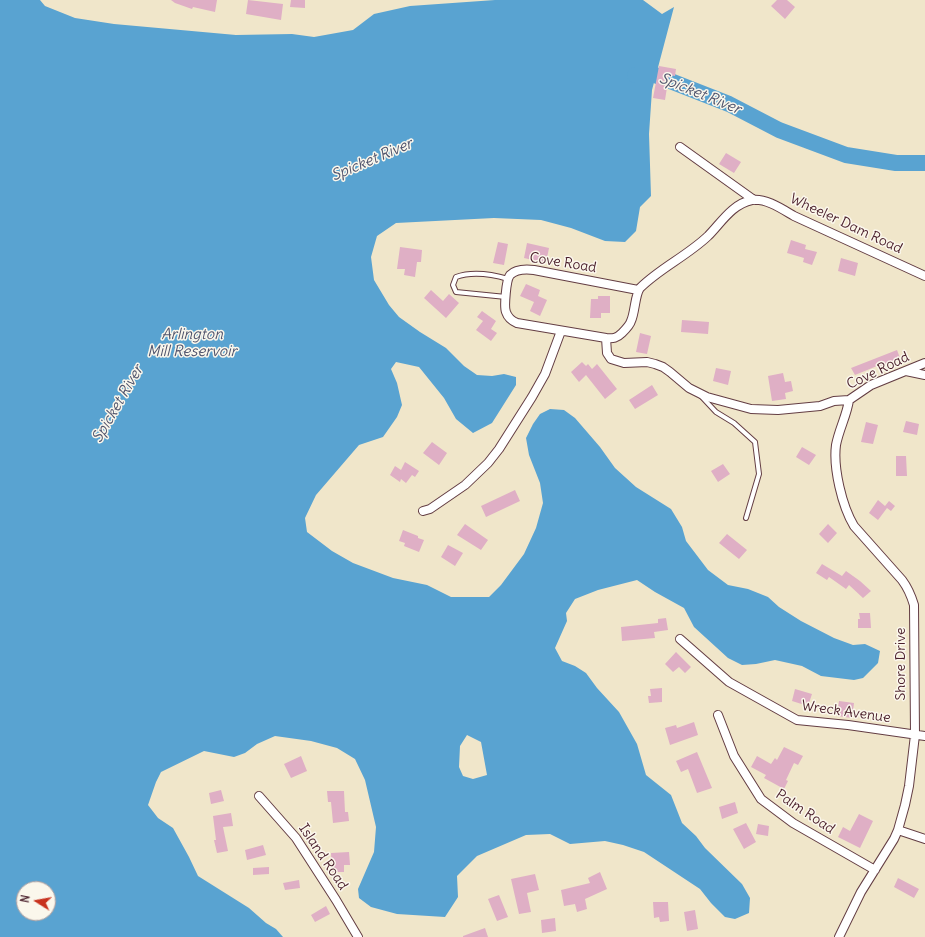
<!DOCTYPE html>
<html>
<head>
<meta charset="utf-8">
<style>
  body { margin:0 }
  #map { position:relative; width:925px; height:937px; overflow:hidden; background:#f0e6ca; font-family:Delius,sans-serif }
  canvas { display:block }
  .north { position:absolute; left:16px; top:881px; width:40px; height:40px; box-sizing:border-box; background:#fbf7ec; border:1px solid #b4a19f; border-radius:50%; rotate:281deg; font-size:11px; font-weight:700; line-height:16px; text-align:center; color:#4a1f2b }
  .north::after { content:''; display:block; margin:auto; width:14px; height:18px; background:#c8321e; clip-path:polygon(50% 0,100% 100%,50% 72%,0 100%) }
</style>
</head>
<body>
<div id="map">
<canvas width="925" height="937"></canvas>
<div class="north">N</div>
</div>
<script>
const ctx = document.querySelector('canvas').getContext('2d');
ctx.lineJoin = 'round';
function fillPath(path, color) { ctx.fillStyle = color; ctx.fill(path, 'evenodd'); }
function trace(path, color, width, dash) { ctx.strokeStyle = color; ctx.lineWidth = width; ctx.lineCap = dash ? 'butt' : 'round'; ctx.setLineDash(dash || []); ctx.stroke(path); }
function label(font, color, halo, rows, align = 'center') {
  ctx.font = font + ' Delius,sans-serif'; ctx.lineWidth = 3; ctx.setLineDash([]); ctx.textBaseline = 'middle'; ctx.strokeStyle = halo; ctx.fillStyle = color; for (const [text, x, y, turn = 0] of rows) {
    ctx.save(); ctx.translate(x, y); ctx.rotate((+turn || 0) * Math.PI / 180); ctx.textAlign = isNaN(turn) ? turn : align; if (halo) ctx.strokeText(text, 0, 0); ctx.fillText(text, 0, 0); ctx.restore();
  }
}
fillPath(new Path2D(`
  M0,0H40L45,6L75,18L114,24L236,35L292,34L314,37L353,30L374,14L410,6L495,0H643L662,14L674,7L652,90L649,134L651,196L640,207L636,231L625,242L605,241L571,228L541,220L494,218L396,223L377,236L371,257L374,280L389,305L399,317L420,332L446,348L464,366L477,375L492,376L504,374L516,377V385L492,423L473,433L456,419L444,398L419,367L396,362L391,369L397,383L402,405L397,417L383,437L359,445L316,495L305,518L307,532L332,551L353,563L393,578L427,585L451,597H489L501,585L524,554L536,528L543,503L540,483L529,455L526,438L533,424L540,414L550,409L564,410L575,418L600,447L615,468L636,487L671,509L682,527L686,541L708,570L728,585L748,589L768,597L779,607L801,621L834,638L853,645L865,644L880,651L878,663L863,678L854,680L821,676L802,666L775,660L756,664L742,665L728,658L694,627L684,608L655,592L637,580L598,590L575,599L566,613L567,621L555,648L562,661L575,666L586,673L597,688L619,712L637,744L646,775L671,795L682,823L696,836L705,848L742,884L750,898L749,913L735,919L725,917L711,903L700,889L644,852L623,845L605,841L570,844L550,834L526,835L477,856L457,876L458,897L445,917L397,914L371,907L359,898L358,889L374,852L376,827L365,780L355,759L337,748L311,741L275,736L257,744L245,753L234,757L204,751L161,772L156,782L148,805L158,818L173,828L189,857L198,876L249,908L266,923L276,929L283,937H0ZM467,735L481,742L487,775L473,779L463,776L459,767L460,746ZM24,889H48V913H24Z`), '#59a3d1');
trace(new Path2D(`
  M635,75H655L729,104L779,130L846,155L896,163H925`), '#59a3d1', 16);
fillPath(new Path2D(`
  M171,0H217L215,12L193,7L192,9L175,3Z
  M248,0L283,4L281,20L246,14Z
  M291,0H305V8L290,7Z
  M777,0H787L795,7L785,19L771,6Z
  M659,66L676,69L675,76L669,75L665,100L653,98Z
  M726,153L741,162L734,173L719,164Z
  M791,240L806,245L805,249L817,252L812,265L803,262L804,258L787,253Z
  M498,242L508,244L504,265L493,263Z
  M527,243L549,248L546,263L524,258Z
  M400,247L422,250L421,262H417L415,277L404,275L405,269H397Z
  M841,258L858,263L855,276L838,271Z
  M526,284L540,290L538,296L547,300L540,316L530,311L534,302L520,296Z
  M431,290L443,301L449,294L459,303L446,318L424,298Z
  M598,296H610V313H601V318H590L591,299H598Z
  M482,311L496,321L491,329L497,333L491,341L476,330L483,321L477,317Z
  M682,320L709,322L708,334L681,332Z
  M640,333L651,336L647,354L636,352Z
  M897,350L900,358L878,367L877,366L855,375L851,368Z
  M582,362L586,366L588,364L592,369L597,364L617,389L605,399L586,375L579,382L571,372Z
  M716,368L731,371L728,385L713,381Z
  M783,373L785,382L791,381L793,391L785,393L786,399L772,401L768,376Z
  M652,385L658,395L635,409L629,400Z
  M906,421L919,424L917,435L903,432Z
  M866,422L878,425L873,444L861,442Z
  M432,442L447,453L439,465L423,453Z
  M802,447L816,455L809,465L796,457Z
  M896,456H906L907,476H896Z
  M405,462L419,471L415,477L412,475L406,483L401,479L400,482L390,475L395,466L401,470Z
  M723,464L730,474L718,482L711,471Z
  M515,490L520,501L486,517L481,506Z
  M878,500L885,506L889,501L895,506L891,511L887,508L878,520L869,513Z
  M465,524L488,540L481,550L457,535Z
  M828,524L837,533L828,543L819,534Z
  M403,530L418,536V538L424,540L419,552L404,546L405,543L399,541Z
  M727,534L747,550L739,559L719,543Z
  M448,545L463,553L455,566L441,557Z
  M822,564L842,576L846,571L860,581L871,591L863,598L849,585L846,589L829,577L827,580L816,573Z
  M859,613H870L871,628H858V619H860Z
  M666,618L668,630L654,632L655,638L622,641L621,627L658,623V619Z
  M676,652L691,667L685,673L679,667L673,672L665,664Z
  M662,688V702L649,703L648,696H651L650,689Z
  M795,689L812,694L808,706L792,701Z
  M839,701L854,703L852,718L837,716Z
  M694,722L698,735L670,745L665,728L676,725L677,728Z
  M784,747L803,756L798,765L794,763L786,780L788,781L784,789L764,778L766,775L751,767L757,756L771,764L775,758L777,760Z
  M697,752L712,788L697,793L688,769L681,772L676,761Z
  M301,756L307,771L291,778L284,764Z
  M221,790L224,801L211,804L209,793Z
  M327,791H344L345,812H348L349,821L333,823L331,802H328Z
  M735,802L738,813L722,819L719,807Z
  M231,813L233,826L223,827L228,851L217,853L214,840H216L213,816Z
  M859,814L873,821L860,848L838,837L843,827L850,831Z
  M746,823L756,842L744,849L733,829Z
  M758,824L769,826L768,836L756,834Z
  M263,845L266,855L247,860L245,850Z
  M349,852L350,865H344V872H332L331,853Z
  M269,867V874L253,875V868Z
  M600,872L607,889L585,899L587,909L577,912L575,904L564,906L561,890L590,883L588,878Z
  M535,874L539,890L527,893L531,912L519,914L511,879Z
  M898,878L919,889L914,898L894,887Z
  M299,880L300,888L285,890L283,883Z
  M499,895L508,917L497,921L488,899Z
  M653,902H668L669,921L660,922L659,917L654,918Z
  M326,906L330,914L315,922L311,915Z
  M695,910L698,929L687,931L684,912Z
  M555,918L556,931L542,933L541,920Z
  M485,928L488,937H463V936Z`), '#dfafc5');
const service = new Path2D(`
  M506,297L456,292L453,285L456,277C473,271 491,274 508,279
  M701,396L716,412L734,423L755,442L759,474L746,518`);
const minor = new Path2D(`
  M680,147L754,200
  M638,290L534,270C526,269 516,269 510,275C506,280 504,307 506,312C508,318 512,321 517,323L606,338L607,353L611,359L624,363L647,362L655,364L663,367L670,372L689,388L707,397L751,409L778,410L820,406L834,401L849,400L871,385L925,363
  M606,338C613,339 617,338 622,333C626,329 630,325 631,321C635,313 635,294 640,288C660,268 687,256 708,236C721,223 732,204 752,200C766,198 782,209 794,216L925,276
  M906,371L925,375
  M423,511L430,509L465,485L488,463L499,449L532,397L545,374L561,331
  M680,639L729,682L797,720L848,725L925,736
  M718,715L734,756L761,799L793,823L875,870
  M259,796L296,838L336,900L358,937
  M898,830L925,839
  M839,937L861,892L894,839L898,830L905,805L909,786L915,735L914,605C911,595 908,588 902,580L854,526C842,506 833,468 836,445C839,429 847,415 849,400`);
trace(service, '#633d43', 6);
trace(minor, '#633d43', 10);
trace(service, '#fff', 4);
trace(minor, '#fff', 8);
label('14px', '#4a1f2b', '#fbf7ec', [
  ["Wheeler Dam Road",846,224,25],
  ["Cove Road",563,263,9],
  ["Cove Road",878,371,-26],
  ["Shore Drive",901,664,-90],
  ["Wreck Avenue",846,712,8],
  ["Palm Road",805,812,34],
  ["Island Road",323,857,56]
]);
label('italic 15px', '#50546d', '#fbf7ec', [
  ["Spicket River",700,94,22],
  ["Spicket River",372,160,-23],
  ["Arlington",192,335],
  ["Mill Reservoir",192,352],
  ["Spicket River",118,404,-60]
]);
</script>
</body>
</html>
